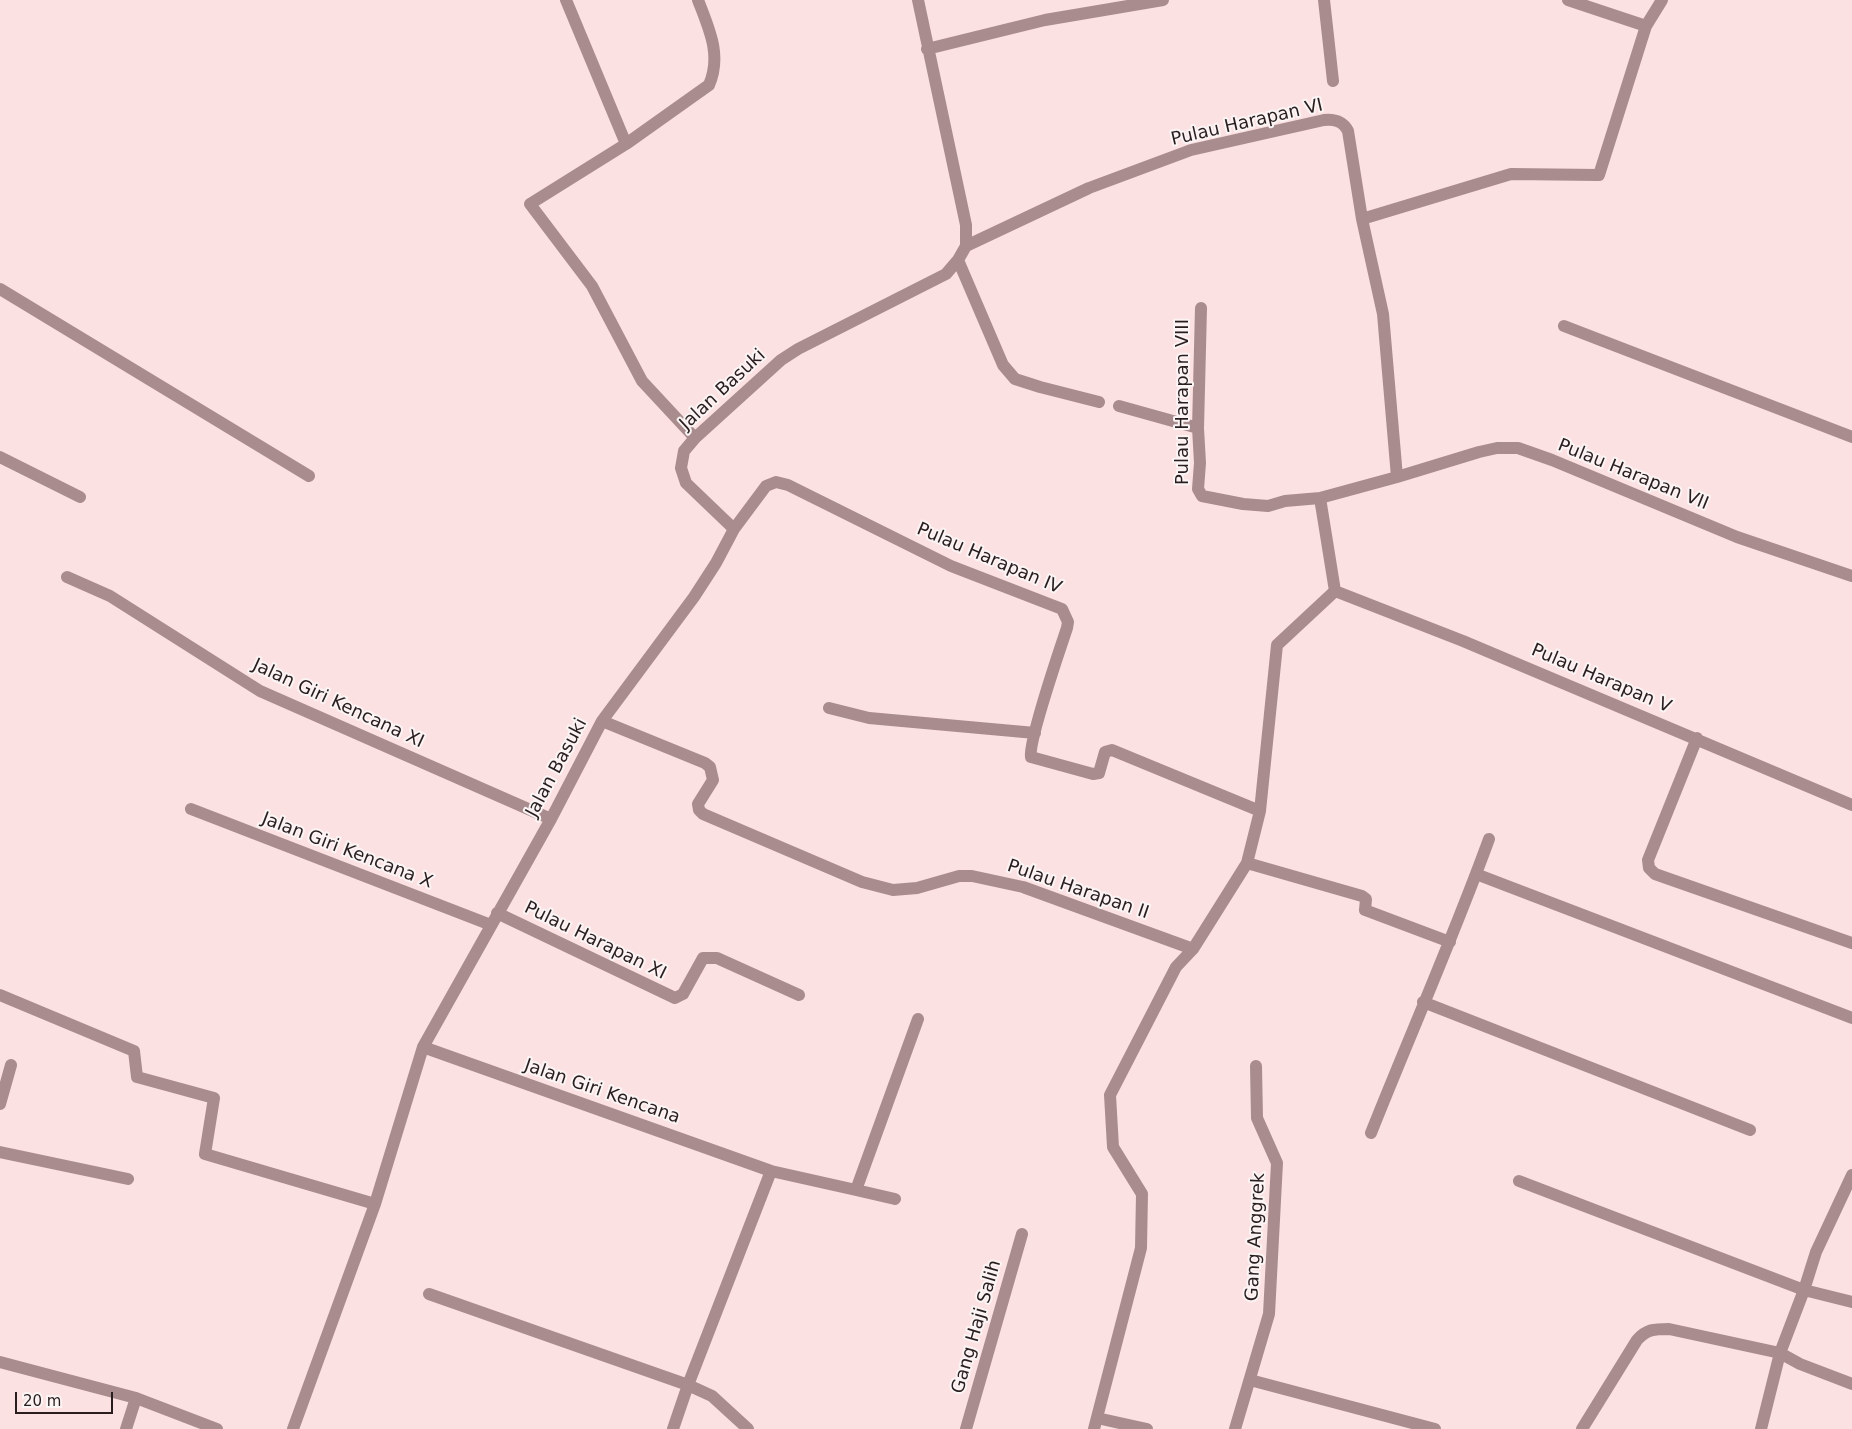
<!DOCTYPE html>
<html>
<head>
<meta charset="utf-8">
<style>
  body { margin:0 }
  #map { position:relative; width:1852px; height:1429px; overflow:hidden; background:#fce1e2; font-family:"DejaVu Sans",sans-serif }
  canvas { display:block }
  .scale { position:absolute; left:15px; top:1392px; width:98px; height:22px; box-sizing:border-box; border:2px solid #291d1e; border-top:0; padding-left:6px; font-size:15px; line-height:18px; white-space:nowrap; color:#291d1e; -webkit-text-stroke:4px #fbf4f4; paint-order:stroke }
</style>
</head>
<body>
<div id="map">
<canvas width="1852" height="1429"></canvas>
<div class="scale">20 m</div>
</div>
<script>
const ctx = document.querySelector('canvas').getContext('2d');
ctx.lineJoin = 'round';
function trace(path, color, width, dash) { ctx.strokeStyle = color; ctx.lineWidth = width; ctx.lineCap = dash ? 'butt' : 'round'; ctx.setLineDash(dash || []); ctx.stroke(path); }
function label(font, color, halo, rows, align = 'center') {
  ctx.font = font + ' "DejaVu Sans",sans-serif'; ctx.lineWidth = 4; ctx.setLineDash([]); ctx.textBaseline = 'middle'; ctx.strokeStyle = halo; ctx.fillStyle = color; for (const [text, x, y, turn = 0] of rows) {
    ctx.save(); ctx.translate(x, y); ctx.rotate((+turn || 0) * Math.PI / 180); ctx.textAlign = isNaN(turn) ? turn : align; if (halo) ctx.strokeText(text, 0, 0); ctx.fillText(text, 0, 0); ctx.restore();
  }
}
trace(new Path2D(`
  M1324,0L1333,81`), '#a98d8e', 12);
trace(new Path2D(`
  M566,0L626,144
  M1568,0L1646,26
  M927,49L1045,20L1163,0
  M1362,219L1511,174L1599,175L1646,26L1662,0
  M966,246L1089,188L1191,150L1324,120C1335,119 1343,121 1348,131L1362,219L1383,314L1397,477
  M958,260L1003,365L1015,379L1040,387L1099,402
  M0,289L309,476
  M1201,308L1198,428L1200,463L1198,489L1202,496L1243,504L1268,506L1285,501L1320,498
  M1564,326L1852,437
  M1119,406L1198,428
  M695,438L642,381L592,286L530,204L626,144L709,85C722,55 709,29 698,0
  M0,457L80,497
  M734,529L766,486L776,482L788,485L951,566L1062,609L1068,622L1067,628C1060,649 1028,742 1031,757L1093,774L1099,773L1105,752L1112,750L1260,811
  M67,577L110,596L260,691L551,819
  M1335,591L1463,641L1852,805
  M829,708L869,718L1035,733
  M602,721L705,763L710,767L713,780L698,804L699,810L703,814L862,882L893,890L917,888L959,876H972L1023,887L1193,949
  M1697,738L1648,860L1649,868L1655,874L1852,943
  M191,809L491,925
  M1247,863L1362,896L1366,899L1365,910L1450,942
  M1476,874L1852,1018
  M497,913L675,998L683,994L703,958H717L799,995
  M0,995L134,1051L137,1077L214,1098L205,1154L375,1204
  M1423,1002L1750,1130
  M423,1047L771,1171L688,1385L673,1429
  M0,1104L11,1065
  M1371,1133C1410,1035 1453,938 1489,839
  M0,1152L128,1179
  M771,1171L856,1190L918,1019
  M1519,1181L1804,1290L1852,1302
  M856,1190L895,1199
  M429,1294L688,1385L712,1396L748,1429
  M0,1362L136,1398L217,1429
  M1250,1380L1435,1429
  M1097,1418L1147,1429
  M126,1429L136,1398
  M293,1429L375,1204L423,1047L551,819L602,721L694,597L716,563L734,529L686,483L681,468L684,451L695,438L781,360L798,349L946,274L958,260L966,246V225L918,0
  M966,1429L1022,1234
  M1094,1429L1141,1248L1142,1194L1113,1147L1110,1095L1176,967L1193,949L1247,863L1260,811L1277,645L1335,591L1320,498L1397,477L1479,452L1497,448H1518L1552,460L1737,537L1852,576
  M1235,1429L1269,1314L1277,1163L1257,1118L1256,1066
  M1582,1429L1637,1340C1647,1329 1654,1329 1669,1329L1780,1353L1800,1364L1852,1384
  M1761,1429L1780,1353L1804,1290L1816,1252L1852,1175`), '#a98d8e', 12);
label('18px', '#291d1e', '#fbf4f4', [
  ["Pulau Harapan VI",1247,123,-13],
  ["Jalan Basuki",723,390,-43],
  ["Pulau Harapan VIII",1183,402,-90],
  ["Pulau Harapan VII",1633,475,22],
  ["Pulau Harapan IV",989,559,23],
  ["Pulau Harapan V",1601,679,23],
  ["Jalan Giri Kencana XI",338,704,25],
  ["Jalan Basuki",557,768,-62],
  ["Jalan Giri Kencana X",347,851,21],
  ["Pulau Harapan II",1078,890,19],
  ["Pulau Harapan XI",595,941,26],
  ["Jalan Giri Kencana",602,1092,19],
  ["Gang Anggrek",1256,1237,-87],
  ["Gang Haji Salih",977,1327,-74]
]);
</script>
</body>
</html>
